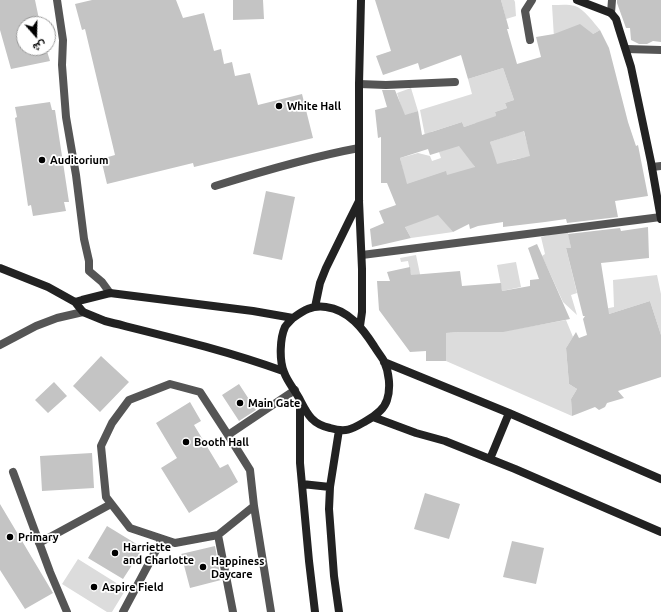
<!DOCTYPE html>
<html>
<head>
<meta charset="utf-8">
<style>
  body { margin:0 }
  #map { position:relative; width:661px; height:612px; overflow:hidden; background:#fff; font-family:Ubuntu,Vazirmatn,sans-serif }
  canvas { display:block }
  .north { position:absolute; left:16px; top:16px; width:40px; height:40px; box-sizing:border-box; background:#fff; border:1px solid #999; border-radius:50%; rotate:160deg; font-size:11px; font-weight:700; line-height:16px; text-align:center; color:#000 }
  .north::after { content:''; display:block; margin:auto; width:14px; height:18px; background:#000; clip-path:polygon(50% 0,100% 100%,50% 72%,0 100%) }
</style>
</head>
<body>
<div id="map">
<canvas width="661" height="612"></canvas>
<div class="north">ش</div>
</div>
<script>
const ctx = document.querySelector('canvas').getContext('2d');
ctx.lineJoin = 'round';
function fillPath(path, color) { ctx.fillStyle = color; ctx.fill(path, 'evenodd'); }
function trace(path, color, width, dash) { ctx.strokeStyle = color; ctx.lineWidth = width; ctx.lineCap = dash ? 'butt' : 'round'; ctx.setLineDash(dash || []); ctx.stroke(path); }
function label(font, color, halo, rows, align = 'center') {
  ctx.font = font + ' Ubuntu,sans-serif'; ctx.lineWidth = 3.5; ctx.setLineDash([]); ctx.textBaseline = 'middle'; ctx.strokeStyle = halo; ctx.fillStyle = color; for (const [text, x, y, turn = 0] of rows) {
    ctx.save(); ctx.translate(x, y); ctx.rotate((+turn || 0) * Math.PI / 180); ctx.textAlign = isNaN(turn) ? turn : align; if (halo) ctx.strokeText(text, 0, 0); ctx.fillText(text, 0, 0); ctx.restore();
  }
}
fillPath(new Path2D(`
  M501,0H514L515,2L516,16L506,19Z
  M552,5C560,5 568,4 575,6C584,9 594,23 600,30L593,34L554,38Z
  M503,68L514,100L505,103L507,108L495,112L499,126L480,135L476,123L464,127L462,122L431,132L427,146L420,110L472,94L468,79Z
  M411,88L418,111L404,116L397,93Z
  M523,129L528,146L560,185L527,157L512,160L514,168L497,171L490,142L519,132Z
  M465,143L473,164L475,167L445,222L453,232L411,238L404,225L406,184L400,158L418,153L430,156L432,161L441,158L439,152Z
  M567,230L569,237L571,248H566L577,293L571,295L577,315L563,302L542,256L545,254L541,237Z
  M416,255L420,274V298L412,280L408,261L401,262L400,258Z
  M516,262L521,287L502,291L497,265Z
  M657,275L661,294V335L650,301L609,314L599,310L614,307L613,280Z
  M494,304L499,332L566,320L573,337L566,348L569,384L577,389L571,399L572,416L446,361V333L460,332Z
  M78,559L126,589L112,612H107L62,584Z`), '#dcdcdc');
fillPath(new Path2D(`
  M0,0H35L40,24H24V48H46L50,61L11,69L0,30Z
  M92,0H176L183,18L204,13L214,51L221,49L224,64L232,62L235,76L250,73L258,105L302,94L313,138L194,167L193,163L107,184L101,159L115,155L85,29L82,30L75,4Z
  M233,0H263L264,19L233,20Z
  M375,0H501L509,29H507L517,64L541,57L536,37L554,34L580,24L593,34L600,30L609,48L628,122L636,146L638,145L648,196L615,201L618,217L567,223L566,219L545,222L503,227V222L478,226L470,229L469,224L453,232L438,215L405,227L411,238L372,247L370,229L384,223L379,211L396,205L387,183H381V137L378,138L375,110L387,107L382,90H395L405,115L418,111L422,135L462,122L464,127L496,116L495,112L507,108L505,103L514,100L503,68L468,79L461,55L420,70L418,63L383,75L376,56L391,51ZM524,131L530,156L497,164L490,142ZM459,146L475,167L447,175L446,171L407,184L400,158L428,149L430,155Z
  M617,0H661V42L653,41L647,44H639L631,40L630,28H626L617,3Z
  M50,102L52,110H55L69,202H64L66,211L33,216L31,205L28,206L15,118L17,117L15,107Z
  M266,191L295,197L282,260L253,254Z
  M648,227L649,258L601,263L609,314L650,301L661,335V377L618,391L624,398L607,403L605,407L599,410L595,407L572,416L571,399L577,389L569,384L566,348L576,332L579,338L587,335L583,319L585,316H583L566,248H571L568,234L620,228L621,231Z
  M537,244L570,319L503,332H460L446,333V361H426V351L410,352L379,310L377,281H390L387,272L410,267L411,275L460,271L462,286L501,283L502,291L530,286V280L539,279L528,248Z
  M101,356L129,382L100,412L73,386Z
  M54,382L67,396L48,413L35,400Z
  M239,384L256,410L239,421L222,395Z
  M190,402L201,421L194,425L220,468L228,464L238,482L189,513L161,468L177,458L156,423Z
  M92,453L94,488L42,491L40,456Z
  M425,493L460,504L449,539L414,529Z
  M0,504L53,593L25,609L0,570Z
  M107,526L143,548L123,579L88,558Z
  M512,541L544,548L536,584L503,577Z
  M215,546L221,580L190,588L181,554Z`), '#c4c4c4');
trace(new Path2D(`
  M652,167L661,166
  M215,186C263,171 310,157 359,148`), '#555', 8);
trace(new Path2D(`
  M57,0L63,40L62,65L66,117L76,175L84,239L89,261V271L102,282L110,293
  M611,13L612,0
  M530,40L525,11L532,0
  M626,49L661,50
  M359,84L386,85L455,82
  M362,255L661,217
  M0,345L36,326L57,318L83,312
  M228,435L250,470L254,506L218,535L175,543L130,528L106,497L101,446L112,423L129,400L170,384L200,392L228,435L295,390
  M13,472L50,572L67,612
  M254,506L271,612
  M218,535L233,612
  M39,543L111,504
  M123,612L162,539`), '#555', 8);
trace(new Path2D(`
  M577,0L611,13L616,19L619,29L631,67L651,162L661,219
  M0,268L48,287L75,302L83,312L105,321C165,336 225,350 283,371
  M75,302L82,300L110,293L253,311L293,318C304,310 312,305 326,307C349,310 363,329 374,346C377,351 381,356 384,361C389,372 391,388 387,400C384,410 375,416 366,421C352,429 347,433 330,428C311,424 307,413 299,398C294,389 287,381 284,372C279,360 280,338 285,327C287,324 290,321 293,318
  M315,307L320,283L326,268L350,219L359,201
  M360,326L362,312V269L359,201V84L361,0
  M384,362L509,413L661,479
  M300,401V463L309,561L315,612
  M373,417L416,433L445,441L515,469L661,532
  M339,430L330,487L329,509L334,576L339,612
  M490,459L509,413
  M302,484L330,487`), '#222', 8);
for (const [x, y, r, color] of [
  [279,106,4,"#000"],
  [42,160,4,"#000"],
  [240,403,4,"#000"],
  [186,442,4,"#000"],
  [10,537,4,"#000"],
  [115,553,4,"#000"],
  [203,567,4,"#000"],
  [94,587,4,"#000"]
]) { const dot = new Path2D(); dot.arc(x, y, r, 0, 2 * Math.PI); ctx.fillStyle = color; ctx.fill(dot); trace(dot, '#fff', 1.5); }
label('bold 11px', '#000', '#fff', [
  ["White Hall",287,106],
  ["Auditorium",50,160],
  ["Main Gate",248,403],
  ["Booth Hall",194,442],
  ["Primary",18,537],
  ["Harriette",123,547],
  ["and Charlotte",123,560],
  ["Happiness",211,561],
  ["Daycare",211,574],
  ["Aspire Field",102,587]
], 'left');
</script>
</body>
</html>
